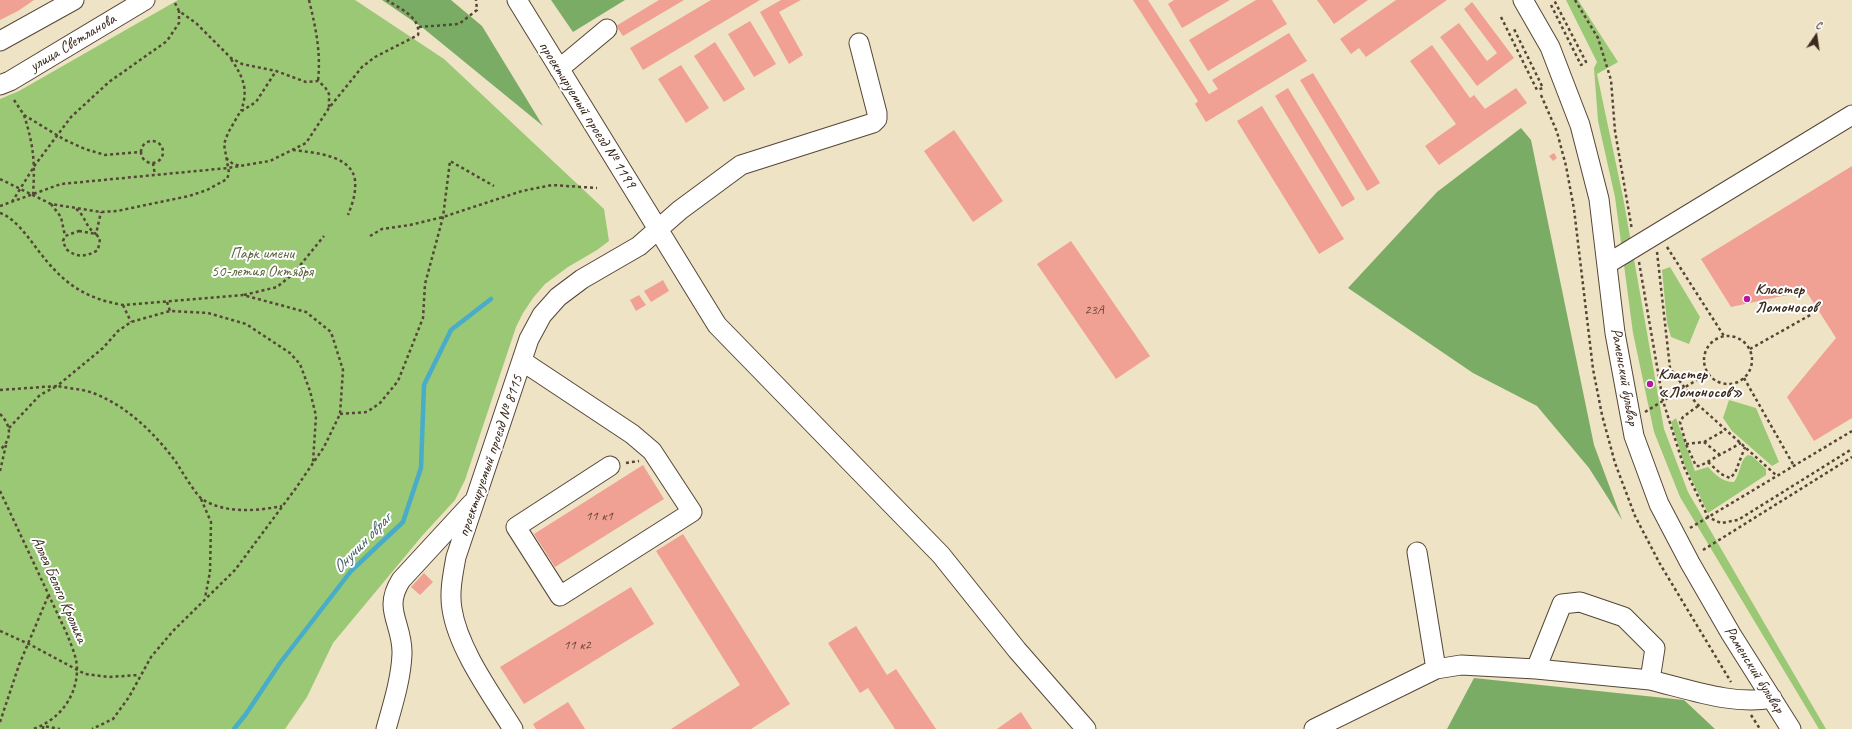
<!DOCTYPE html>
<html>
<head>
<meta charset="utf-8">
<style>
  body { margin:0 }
  #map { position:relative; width:1852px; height:729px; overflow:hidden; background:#efe3c5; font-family:Caveat,sans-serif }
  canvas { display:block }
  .north { position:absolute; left:1796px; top:16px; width:40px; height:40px; -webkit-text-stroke:3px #fff; paint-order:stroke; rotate:13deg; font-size:11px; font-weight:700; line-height:16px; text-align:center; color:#3b2a1e }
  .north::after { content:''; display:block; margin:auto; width:14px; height:18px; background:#3b2a1e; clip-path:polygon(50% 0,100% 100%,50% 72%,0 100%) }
</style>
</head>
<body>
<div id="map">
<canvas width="1852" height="729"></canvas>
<div class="north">С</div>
</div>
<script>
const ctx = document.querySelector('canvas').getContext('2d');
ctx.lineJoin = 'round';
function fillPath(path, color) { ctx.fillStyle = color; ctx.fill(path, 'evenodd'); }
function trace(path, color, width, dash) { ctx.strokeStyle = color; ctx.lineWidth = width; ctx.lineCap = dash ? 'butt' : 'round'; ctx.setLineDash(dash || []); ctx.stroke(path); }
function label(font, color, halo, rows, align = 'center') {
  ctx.font = font + ' Caveat,sans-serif'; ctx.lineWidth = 4; ctx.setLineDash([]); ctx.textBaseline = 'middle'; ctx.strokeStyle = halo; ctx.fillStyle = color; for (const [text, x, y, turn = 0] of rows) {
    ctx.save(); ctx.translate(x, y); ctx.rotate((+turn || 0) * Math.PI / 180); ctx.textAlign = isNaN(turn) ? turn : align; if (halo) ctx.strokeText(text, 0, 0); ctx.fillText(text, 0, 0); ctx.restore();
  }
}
fillPath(new Path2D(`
  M178,0H355L444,59L604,209L609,241L597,250L568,267L545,284L533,298L523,313L516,327L465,480L455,500L422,536L333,643L307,697L285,729H0V99L19,91Z
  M1566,0H1578L1618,62L1597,74L1623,197L1664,429L1688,492L1826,729H1819L1680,497L1654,432L1633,333L1615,197L1598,121L1594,68L1597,62Z
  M1670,267L1700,317L1689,344L1671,337L1667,323L1662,270Z
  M1729,400L1756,408L1779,462L1772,466L1732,431L1723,418Z
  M1676,418L1695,471L1708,467C1716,475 1722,482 1734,482C1740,475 1740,459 1748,455L1752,456L1766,469V475L1708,513L1685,466L1671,422Z`), '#9ac875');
fillPath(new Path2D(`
  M382,0H451L482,26L543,126L423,28Z
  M551,0H625L573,32Z
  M1521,128L1531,140L1594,445L1622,520L1589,468L1537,406L1473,373L1348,288L1437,192Z
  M1474,678L1684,700L1715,729H1447Z`), '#7bac66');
trace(new Path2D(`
  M234,729L246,714L280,663L351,571L403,522L421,468L424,385L451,330L491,299`), '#49acc9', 4.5);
fillPath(new Path2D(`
  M0,0H34L18,11L0,20Z
  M659,0H684L623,36L616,26Z
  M711,0H760L643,70L630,48Z
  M781,0H801L779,12L803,55L789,64L760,12Z
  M1133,0H1148L1209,94L1218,89L1212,80L1289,33L1307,61L1206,122L1195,104L1198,101Z
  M1174,0H1230L1182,28L1168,4Z
  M1256,0H1272L1287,24L1208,71L1189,40Z
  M1317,0H1368L1334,24Z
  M1396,0H1447L1366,57L1359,48L1351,54L1340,39Z
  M1472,2L1514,58L1477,86L1440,37L1459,23L1487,61L1497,53L1464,9Z
  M750,21L776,64L754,77L728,34Z
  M715,42L745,89L724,102L694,56Z
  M1432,45L1470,98L1474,95L1485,109L1516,88L1527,103L1439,165L1425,146L1456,124L1410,61Z
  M681,65L709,108L686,123L658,79Z
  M1313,73L1380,183L1367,191L1300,80Z
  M1288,88L1355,199L1342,207L1275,96Z
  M1262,106L1344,239L1319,254L1237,121Z
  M954,130L1003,201L973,222L924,151Z
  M1554,153L1557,158L1553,161L1549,156Z
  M1852,166V418L1814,441L1787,397L1836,338L1806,291L1731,307L1701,259Z
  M1071,241L1150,356L1116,379L1037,264Z
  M663,280L669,291L651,302L644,291Z
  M639,295L646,305L636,311L630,300Z
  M643,465L664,499L555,567L534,534Z
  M683,534L790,704L751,729H671L740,685L656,551Z
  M424,573L433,582L420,595L411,587Z
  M631,587L654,624L524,704L500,667Z
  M856,626L887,675L896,669L936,729H895L868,688L860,693L828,643Z
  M568,702L585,729H536L533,724Z
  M1021,712L1032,729H997Z`), '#f1a094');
const minor = new Path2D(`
  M517,0L717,325L941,555L1017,650L1086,729
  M1523,0L1550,47L1580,125L1599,199L1615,333L1634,436L1659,504L1690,563L1731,634L1791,729
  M0,41L74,0
  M559,69L607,29
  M0,85L10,81L145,0
  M1607,264L1852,115
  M522,361L632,434L652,451L692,512L560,596L516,527L610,466
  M1417,552L1436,669
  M1650,680C1688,689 1734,706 1772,698
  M386,729C393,704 401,679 402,654C403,623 382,610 401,580L472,503
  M513,729C492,695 458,649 452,609C449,592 453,574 456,557L529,339L542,315L558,297L582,279L639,246L680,210L741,165L873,123L877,119V113L859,43
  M1314,729L1436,669L1461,665L1536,669L1650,680L1655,648L1624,617L1580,602L1562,604L1536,669`);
trace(minor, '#564637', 21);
trace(new Path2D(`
  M309,0C316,29 321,52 318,81
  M1575,0L1598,38L1611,80L1615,131L1632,230
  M175,3L179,11L196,23L231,58L242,64L276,71L306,82L318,81L325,87L329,94V108
  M1551,5L1581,65L1586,62L1554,0
  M1501,17L1537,90L1543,88L1513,27
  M419,27L459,24L477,10L476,0
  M231,59C243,77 249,89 241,111
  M1541,95L1557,132L1566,166L1574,209L1593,369L1602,415L1615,463L1635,516L1660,564L1731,682
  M14,100L24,115L65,140L85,149L105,155L140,152
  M24,115C34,147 35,162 33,195
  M141 152a11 11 0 1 1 22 0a11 11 0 1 1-22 0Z
  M293,150C315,153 359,155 355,188C355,197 351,207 348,215
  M226,158L233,164L241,166
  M153,163L155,175
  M0,179L51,204L101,212L117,211L189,196L207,190L227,179L229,173L224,144L228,133L240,112L256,102L276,71
  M12,202L35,165L71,117L109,82L167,41L179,23V11
  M51,204L61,217L65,236
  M0,206L61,184L228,168L270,161L306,143L329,108L362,67L375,57L418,35C421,17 400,9 387,0
  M76,209C86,216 85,227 96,234L101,212
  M0,213C18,219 33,245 45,259C67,286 88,299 123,305L243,295L306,312L331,332L343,370L340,414L324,447L296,488L235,570L173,631L151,657L129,697L113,719L92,729
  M79,231L96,234L100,239L98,250C86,257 77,258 66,249L63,241L65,236Z
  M370,236L382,229L410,225L443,217L522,191L552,185L597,188
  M1667,247L1724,336
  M1657,252L1670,368L1696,403L1777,476
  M1639,262L1663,401L1684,467L1708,517L1721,523L1738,520L1852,449
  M244,295L277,287L293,274L324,236
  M167,302L170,311
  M123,305L131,322
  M1704 360a24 24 0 1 1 48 0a24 24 0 1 1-48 0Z
  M1750,349L1812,314
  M1744,378L1794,466
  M0,390L57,386L103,348L118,331L131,322L170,311L208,313L246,324L290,353L300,364L310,391L316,416L313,462
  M1698,406L1683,417L1680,422L1686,444L1696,466H1700L1741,443
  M1645,412L1708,373
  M0,414C12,426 12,439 0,450
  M340,414L367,412L380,403L398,381L423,318L425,284L443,217L450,161L494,186
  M9,428L40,395L57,386C67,388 77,389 87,391C123,402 154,432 176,462C181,470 196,495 202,499C225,514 257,511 282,506
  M1704,442L1725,430
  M1686,444L1704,442L1720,455
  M1708,462L1721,474L1730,478L1735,473L1745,447
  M626,463L639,461
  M0,471L6,445
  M0,491L67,634C71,645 77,657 77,669C77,697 59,720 33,729
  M201,499L211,522L210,572L205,598
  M1690,528L1852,431
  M1703,550L1852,457
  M0,631L29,644L85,674L109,677L139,675
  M1751,715L1760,729
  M0,722L19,665L49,594
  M43,729V726L60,729`), '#564637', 2.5, [3, 3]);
trace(minor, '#fff', 19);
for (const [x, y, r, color] of [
  [1747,299,4,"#b5179e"],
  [1650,384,4,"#b5179e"]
]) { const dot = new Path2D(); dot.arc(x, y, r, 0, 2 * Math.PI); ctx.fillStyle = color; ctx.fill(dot); trace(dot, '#fff', 1.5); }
label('14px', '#68483c', null, [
  ["23А",1094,310],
  ["11 к1",599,516],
  ["11 к2",577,645]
]);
label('16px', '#3b2a1e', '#fff', [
  ["улица Светланова",73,43,-31],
  ["проектируемый проезд № 1199",587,115,58],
  ["Раменский бульвар",1624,377,80],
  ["проектируемый проезд № 8115",491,456,-71],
  ["Аллея Белого Кролика",59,590,66],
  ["Раменский бульвар",1754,670,58]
]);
label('16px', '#5c613c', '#fff', [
  ["Парк имени",262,254],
  ["50-летия Октября",262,272]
]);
label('bold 16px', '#3b2a1e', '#fff', [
  ["Кластер",1755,290],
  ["Ломоносов",1755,308],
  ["Кластер",1658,375],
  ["«Ломоносов»",1658,393]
], 'left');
label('italic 17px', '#415e62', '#fff', [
  ["Онучин овраг",362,544,-46]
]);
</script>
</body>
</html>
